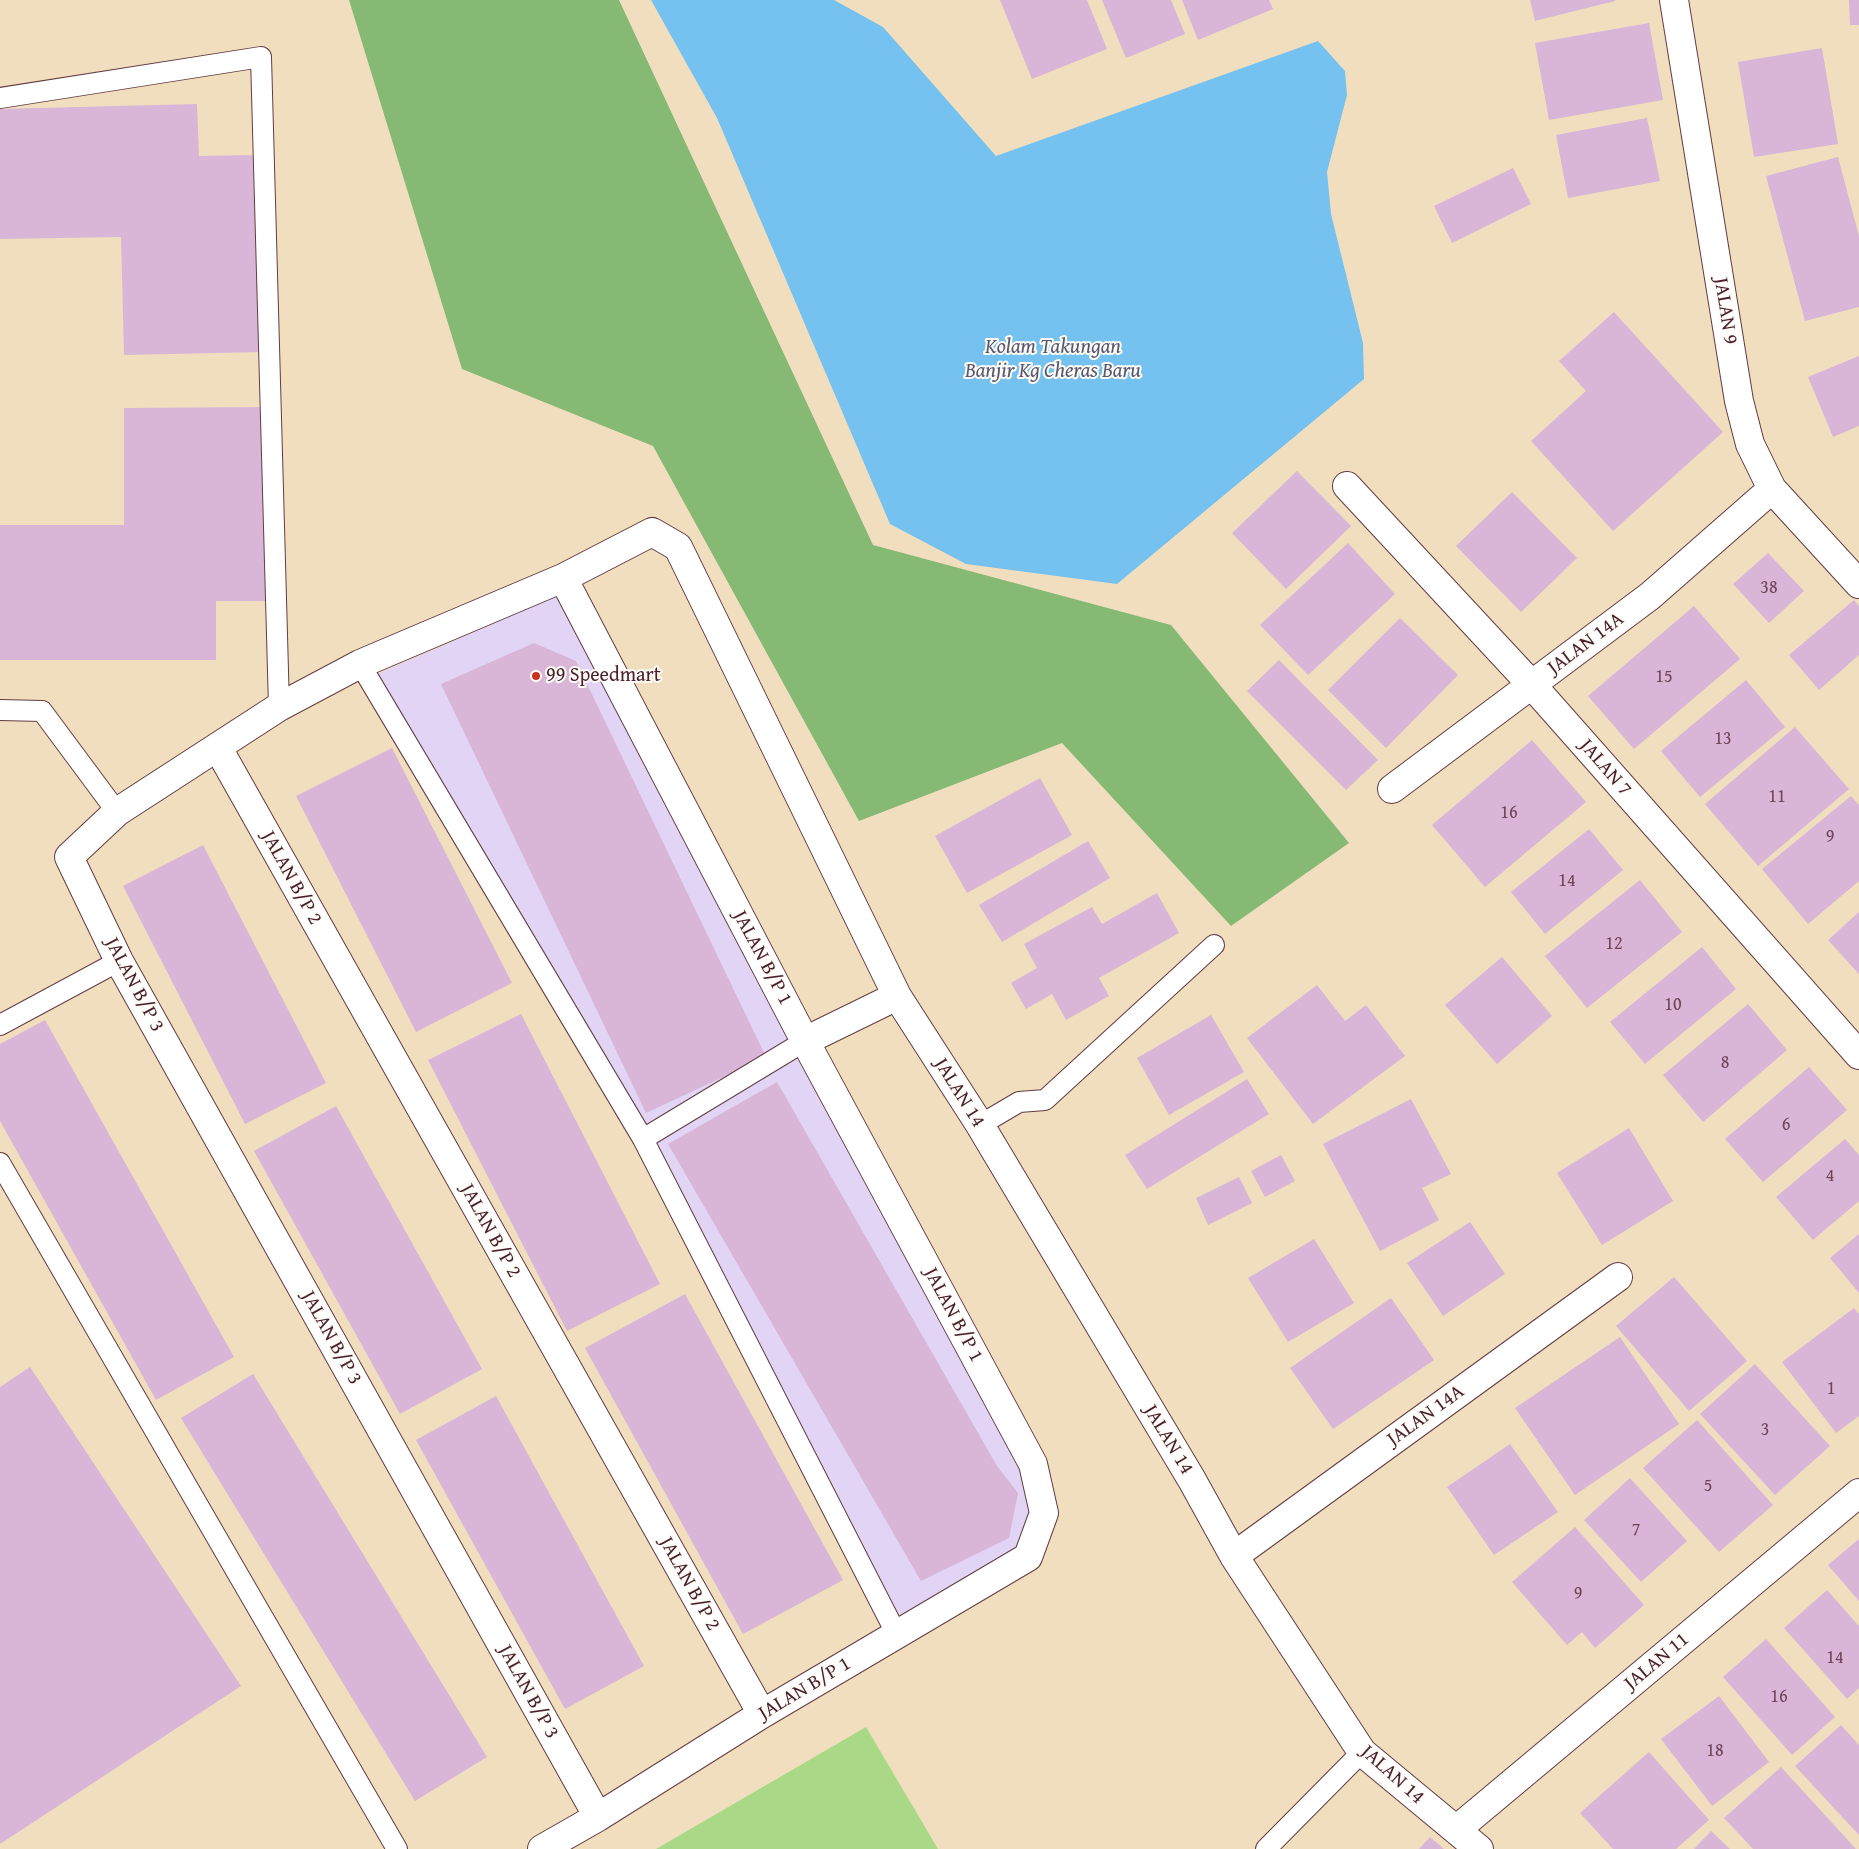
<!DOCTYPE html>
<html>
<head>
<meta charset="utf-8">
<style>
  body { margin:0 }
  canvas { display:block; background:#f1debe }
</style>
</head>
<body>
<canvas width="1859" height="1849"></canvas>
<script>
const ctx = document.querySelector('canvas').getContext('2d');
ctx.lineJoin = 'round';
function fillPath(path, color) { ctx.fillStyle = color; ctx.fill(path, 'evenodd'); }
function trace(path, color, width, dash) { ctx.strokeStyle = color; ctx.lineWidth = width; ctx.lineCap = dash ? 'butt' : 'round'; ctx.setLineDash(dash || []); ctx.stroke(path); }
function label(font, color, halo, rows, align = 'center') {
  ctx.font = font + ' "Gentium Book Plus",serif'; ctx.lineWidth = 4; ctx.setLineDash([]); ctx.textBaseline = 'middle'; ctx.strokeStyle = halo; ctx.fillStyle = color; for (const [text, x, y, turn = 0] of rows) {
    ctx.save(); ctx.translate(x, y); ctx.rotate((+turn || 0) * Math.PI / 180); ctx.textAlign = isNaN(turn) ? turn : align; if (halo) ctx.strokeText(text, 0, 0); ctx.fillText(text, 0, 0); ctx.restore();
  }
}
fillPath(new Path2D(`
  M557,596L801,1059L1020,1470L1031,1514L1016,1549L900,1620L375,675Z`), '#e1d4f4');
fillPath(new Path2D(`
  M866,1727L938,1849H656Z`), '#a9d987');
fillPath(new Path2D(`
  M349,0H619L873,545L1171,625L1349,843L1231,926L1062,743L859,821L653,446L462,369Z`), '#86b974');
fillPath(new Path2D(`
  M651,0H834L883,27L996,156L1318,41L1345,71L1347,95L1327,172L1331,214L1363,343L1364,379L1117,584L966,564L890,524L717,118Z`), '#75c1ef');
fillPath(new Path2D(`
  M1000,0H1087L1107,49L1032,79Z
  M1102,0H1171L1185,34L1126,58Z
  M1182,0H1269L1273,9L1198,40Z
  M1530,0H1615V1L1535,21Z
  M1849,0H1859V25H1850Z
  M1649,23L1663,100L1549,120L1535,43Z
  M1822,48L1838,144L1754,157L1738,62Z
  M197,104L199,156L257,155L262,352L124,355L121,237L0,239V109Z
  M1647,118L1660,181L1568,198L1556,135Z
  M1838,157L1859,236V307L1805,321L1766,176Z
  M1513,168L1531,204L1452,243L1434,206Z
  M1614,312L1723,432L1613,531L1531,441L1586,391L1559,361Z
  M1859,356V426L1833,437L1808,377Z
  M267,407L268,601H216V660H0V525H124V408Z
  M1297,471L1351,526L1286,589L1232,533Z
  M1512,492L1577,558L1521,612L1456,546Z
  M1348,543L1395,594L1308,675L1260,625Z
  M1768,553L1804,591L1769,623L1733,584Z
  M1854,600L1859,606V655L1819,690L1789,655Z
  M1694,606L1740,659L1634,749L1588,696Z
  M1400,618L1458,675L1386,748L1328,690Z
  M534,643L576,661L766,1057L646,1113L441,684Z
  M1279,660L1378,760L1346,790L1247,691Z
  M1746,680L1785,727L1700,797L1661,751Z
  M1795,727L1849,789L1758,866L1705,804Z
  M1532,740L1586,802L1485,887L1432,825Z
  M392,748L512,983L416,1032L296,796Z
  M1040,778L1072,835L967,893L935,836Z
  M1851,796L1859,805V881L1808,924L1762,869Z
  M1589,829L1623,870L1545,934L1511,892Z
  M1088,841L1110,878L1002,942L979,905Z
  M203,845L326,1083L245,1124L123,886Z
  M1640,880L1682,932L1587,1008L1545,956Z
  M1157,893L1179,933L1099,978L1109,996L1066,1020L1052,994L1026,1009L1011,983L1037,968L1024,944L1092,907L1102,924Z
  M1859,912V974L1828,940Z
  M1702,947L1736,989L1645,1064L1610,1022Z
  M1502,957L1552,1016L1497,1064L1445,1005Z
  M1317,985L1345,1021L1366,1005L1405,1056L1313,1124L1247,1038Z
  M1748,1004L1787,1050L1703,1122L1663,1075Z
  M521,1014L660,1284L567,1331L428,1060Z
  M1211,1015L1244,1072L1169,1115L1137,1058Z
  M45,1020L234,1357L156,1400L0,1121V1044Z
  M1809,1067L1847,1110L1763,1182L1725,1139Z
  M1247,1079L1269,1114L1147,1189L1125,1155Z
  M777,1082L997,1466L1018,1493L1009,1538L921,1581L668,1144Z
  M1411,1099L1451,1174L1422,1188L1439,1220L1380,1251L1323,1144Z
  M336,1106L482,1369L400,1414L254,1151Z
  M1629,1128L1673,1201L1602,1245L1557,1173Z
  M1845,1139L1859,1155V1201L1813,1240L1776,1197Z
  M1281,1155L1295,1181L1265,1197L1251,1171Z
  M1239,1177L1252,1203L1208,1225L1196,1198Z
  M1470,1222L1505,1274L1443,1316L1407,1263Z
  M1859,1234V1293L1830,1258Z
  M1314,1239L1354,1303L1288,1342L1248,1278Z
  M1674,1277L1747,1361L1689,1411L1616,1326Z
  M685,1294L843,1580L743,1634L585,1348Z
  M1391,1298L1434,1360L1333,1429L1290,1368Z
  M1854,1308L1859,1314V1416L1836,1433L1782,1362Z
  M1620,1337L1679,1424L1575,1495L1515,1408Z
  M1755,1364L1830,1446L1775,1495L1700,1414Z
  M30,1367L241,1686L0,1844V1387Z
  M253,1374L487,1757L415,1801L181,1418Z
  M496,1396L644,1666L565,1709L416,1440Z
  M1697,1420L1773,1505L1719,1552L1643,1468Z
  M1510,1444L1558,1512L1494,1555L1447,1487Z
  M1630,1478L1687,1541L1641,1582L1584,1520Z
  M1575,1527L1644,1605L1595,1648L1582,1632L1567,1645L1512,1582Z
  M1859,1539V1601L1828,1565Z
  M1827,1590L1859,1626V1688L1847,1699L1784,1628Z
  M1766,1639L1835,1717L1792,1755L1723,1677Z
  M1719,1696L1769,1762L1712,1806L1661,1739Z
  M1841,1725L1859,1745V1835L1795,1766Z
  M1649,1752L1709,1820L1676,1849H1613L1580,1813Z
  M1781,1767L1856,1849H1753L1724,1818Z
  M1711,1831L1730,1849H1694Z
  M1430,1837L1444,1849H1419Z`), '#d9b5d8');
const service = new Path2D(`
  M0,98L261,57L279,707
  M360,664L643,1139L897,1635
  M0,710L42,711L117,812
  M0,1025L119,961
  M980,1125L1019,1102L1045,1100L1214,945
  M643,1139L805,1041
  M0,1163L397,1849
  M1266,1849L1362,1752`);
const minor = new Path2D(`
  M1674,0L1739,401L1750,444L1772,489L1859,584
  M1347,486L1531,684L1859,1055
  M218,748L762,1714
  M1392,789L1650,596L1772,489
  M805,1041L897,996
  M1234,1556L1618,1277
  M598,1817L119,961L69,857L117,812L279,707L360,664L563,578L652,532L678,547L897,996L980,1125L1192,1480L1234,1556L1362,1752L1479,1849
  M1456,1830L1859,1493
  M542,1849L598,1817L762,1714L1028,1557L1044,1513L1033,1464L805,1041L563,578`);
trace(service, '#633c41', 22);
trace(minor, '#633c41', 30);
trace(service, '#fff', 20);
trace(minor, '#fff', 28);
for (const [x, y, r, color] of [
  [536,676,5,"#c8321e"]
]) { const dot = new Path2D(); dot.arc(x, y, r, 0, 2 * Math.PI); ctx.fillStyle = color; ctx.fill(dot); trace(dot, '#fdfcf7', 2); }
label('18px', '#6e4456', null, [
  ["38",1769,588],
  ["15",1664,677],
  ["13",1723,739],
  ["11",1777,797],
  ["16",1509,813],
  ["9",1830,837],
  ["14",1567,881],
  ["12",1614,944],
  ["10",1673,1005],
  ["8",1725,1063],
  ["6",1786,1125],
  ["4",1830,1176],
  ["1",1831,1389],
  ["3",1765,1430],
  ["5",1708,1486],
  ["7",1636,1530],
  ["9",1578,1594],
  ["14",1835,1658],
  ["16",1779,1697],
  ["18",1715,1751]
]);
label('20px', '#4a1f2b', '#fdfcf7', [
  ["JALAN 9",1725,311,81],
  ["JALAN 14A",1586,644,-37],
  ["JALAN 7",1605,768,49],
  ["JALAN B/P 2",291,878,61],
  ["JALAN B/P 1",762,958,62],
  ["JALAN B/P 3",134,985,62],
  ["JALAN 14",959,1093,58],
  ["JALAN B/P 2",490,1231,61],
  ["JALAN B/P 1",953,1315,62],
  ["JALAN B/P 3",331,1338,61],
  ["JALAN 14A",1426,1416,-36],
  ["JALAN 14",1168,1440,59],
  ["JALAN B/P 2",689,1584,61],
  ["JALAN 11",1657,1662,-40],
  ["JALAN B/P 1",805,1689,-31],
  ["JALAN B/P 3",528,1692,61],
  ["JALAN 14",1392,1775,42]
]);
label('20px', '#4a1f2b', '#fdfcf7', [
  ["99 Speedmart",546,676]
], 'left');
label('italic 21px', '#595870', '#fdfcf7', [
  ["Kolam Takungan",1053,348],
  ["Banjir Kg Cheras Baru",1053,372]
]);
</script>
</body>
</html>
